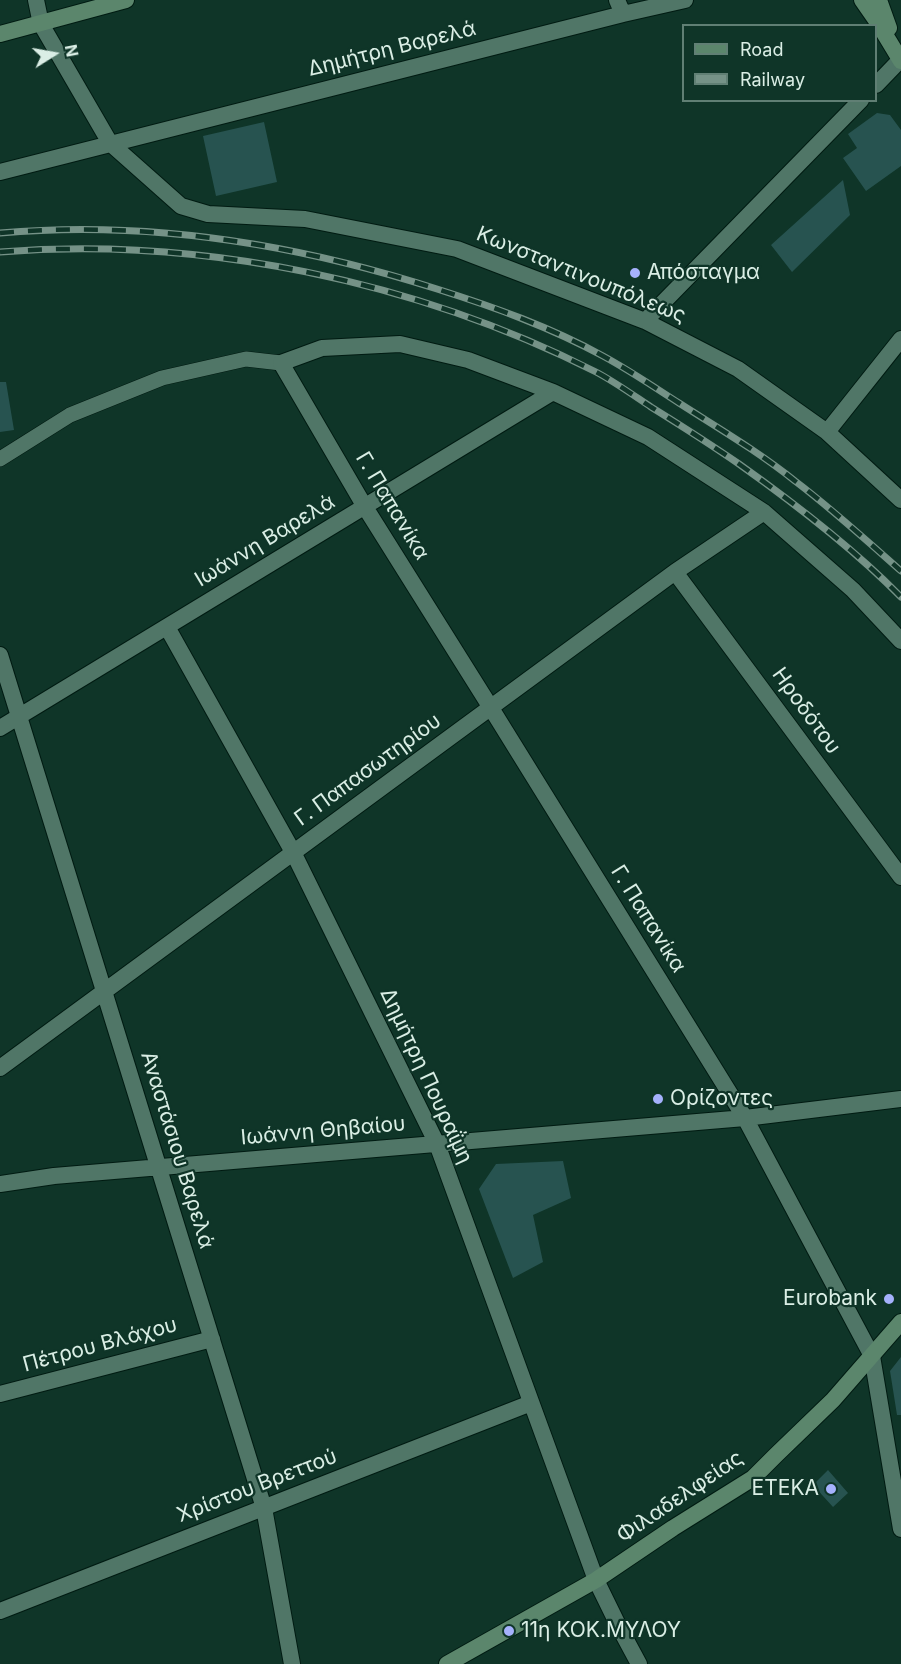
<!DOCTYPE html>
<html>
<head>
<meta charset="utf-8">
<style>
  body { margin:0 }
  #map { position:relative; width:901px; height:1664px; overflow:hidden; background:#0f3528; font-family:Inter,sans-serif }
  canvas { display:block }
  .legend { position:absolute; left:682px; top:24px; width:195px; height:78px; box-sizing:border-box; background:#0f3528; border:2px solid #607f74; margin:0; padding:8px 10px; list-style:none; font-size:18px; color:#daeee5 }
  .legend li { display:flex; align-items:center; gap:12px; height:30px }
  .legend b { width:30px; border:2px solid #607f74 }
  .north { position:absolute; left:24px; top:24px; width:60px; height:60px; -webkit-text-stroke:4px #0f3528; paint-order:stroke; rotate:79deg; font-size:16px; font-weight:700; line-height:24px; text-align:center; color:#daeee5 }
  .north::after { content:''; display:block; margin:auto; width:21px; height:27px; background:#daeee5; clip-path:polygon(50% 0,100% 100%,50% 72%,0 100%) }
</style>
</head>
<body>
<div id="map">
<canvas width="901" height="1664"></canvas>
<ul class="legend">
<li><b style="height:8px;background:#5b866c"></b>Road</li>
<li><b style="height:8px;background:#759287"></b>Railway</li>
</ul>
<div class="north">N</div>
</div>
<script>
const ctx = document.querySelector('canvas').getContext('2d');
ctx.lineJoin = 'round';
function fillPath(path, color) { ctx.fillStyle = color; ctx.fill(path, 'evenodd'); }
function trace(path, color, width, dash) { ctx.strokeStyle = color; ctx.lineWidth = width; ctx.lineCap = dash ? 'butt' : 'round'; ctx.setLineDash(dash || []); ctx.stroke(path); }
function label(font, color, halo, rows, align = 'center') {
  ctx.font = font + ' Inter,sans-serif'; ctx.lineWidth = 4.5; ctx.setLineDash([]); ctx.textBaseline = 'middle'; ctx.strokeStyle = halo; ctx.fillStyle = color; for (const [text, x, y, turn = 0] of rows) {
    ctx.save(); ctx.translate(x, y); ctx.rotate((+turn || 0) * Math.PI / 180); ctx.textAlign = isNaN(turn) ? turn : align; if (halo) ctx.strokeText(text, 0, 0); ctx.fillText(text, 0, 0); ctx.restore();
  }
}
fillPath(new Path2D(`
  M877,113L890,115L901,130V166L866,191L843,158L857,148L848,134Z
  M264,122L277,182L216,196L203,136Z
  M843,180L850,215L792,272L771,245Z
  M0,382H6L14,430L0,432Z
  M563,1161L571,1198L533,1215L543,1262L513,1278L479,1189L496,1164Z
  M901,1357V1415H897L890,1371Z
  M828,1470L848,1493L833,1507L813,1485Z`), '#275350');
const service = new Path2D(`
  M0,459L70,415L162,378L246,359L281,363`);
const minor = new Path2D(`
  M36,0L41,24L110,143L181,206L208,214L305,219L457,249L645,321L738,369L827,432L901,500
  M617,0L623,14
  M876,85L900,60
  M0,172L623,14L685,0
  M645,321L861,100
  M827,432L901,339
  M675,572L901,877
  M167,627L293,852L437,1144L596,1580
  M901,641L853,590L764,512L648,437L553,392L468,360L400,344L322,348L281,363L365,507L491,708L745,1118L872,1356L901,1529
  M0,655L264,1508L292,1664
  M0,728L553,392
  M0,1068L675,572L764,512
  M0,1184L54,1176L745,1118L901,1099
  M0,1394L212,1339
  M0,1611L531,1403`);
const tertiary = new Path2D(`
  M596,1580L618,1625L639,1664`);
const secondary = new Path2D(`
  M862,0L878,23L901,61
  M879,0L889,28
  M0,34L126,0
  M447,1664L596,1580L673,1528L753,1478L776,1455L833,1400L901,1322`);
trace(service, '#011b12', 16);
trace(minor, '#011b12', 18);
trace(tertiary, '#011b12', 18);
trace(secondary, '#011b12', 18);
trace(service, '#507667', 15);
trace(minor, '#507667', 16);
trace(tertiary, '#507667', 16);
trace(secondary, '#5b866c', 16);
const rail = new Path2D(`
  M0,233C147,220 297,244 437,289C494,307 550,327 603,356C629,370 654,387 679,403C718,428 759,452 795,481C832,509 866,540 901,571
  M0,252C201,236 416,281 596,372C615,382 633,395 651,407C680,425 710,444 739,464C794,503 853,548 901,597`);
trace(rail, '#759287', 7);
trace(rail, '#0f3528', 4.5, [14]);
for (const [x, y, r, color] of [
  [635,273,6,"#a5b1fc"],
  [658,1099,6,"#a5b1fc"],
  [889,1299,6,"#a5b1fc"],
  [831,1489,6,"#a5b1fc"],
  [509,1631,6,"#a5b1fc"]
]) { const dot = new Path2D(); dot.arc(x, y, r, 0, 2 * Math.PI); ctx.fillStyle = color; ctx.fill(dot); trace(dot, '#0f3528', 2); }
label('21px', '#daeee5', '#0f3528', [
  ["Δημήτρη Βαρελά",392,49,-14],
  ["Κωνσταντινουπόλεως",581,275,22],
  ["Γ. Παπανίκα",392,506,59],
  ["Ιωάννη Βαρελά",265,541,-31],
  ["Ηροδότου",806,711,54],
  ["Γ. Παπασωτηρίου",368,770,-36],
  ["Γ. Παπανίκα",648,919,58],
  ["Δημήτρη Πουραΐμη",426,1076,65],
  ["Ιωάννη Θηβαίου",323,1131,-5],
  ["Αναστάσιου Βαρελά",177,1150,73],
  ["Πέτρου Βλάχου",100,1345,-15],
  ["Χρίστου Βρεττού",257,1486,-21],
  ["Φιλαδελφείας",680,1497,-34]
]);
label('21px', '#daeee5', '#0f3528', [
  ["Απόσταγμα",647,273],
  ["Ορίζοντες",670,1099],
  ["Eurobank",877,1299,"right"],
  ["ΕΤΕΚΑ",819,1489,"right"],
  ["11η ΚΟΚ.ΜΥΛΟΥ",521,1631]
], 'left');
</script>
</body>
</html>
